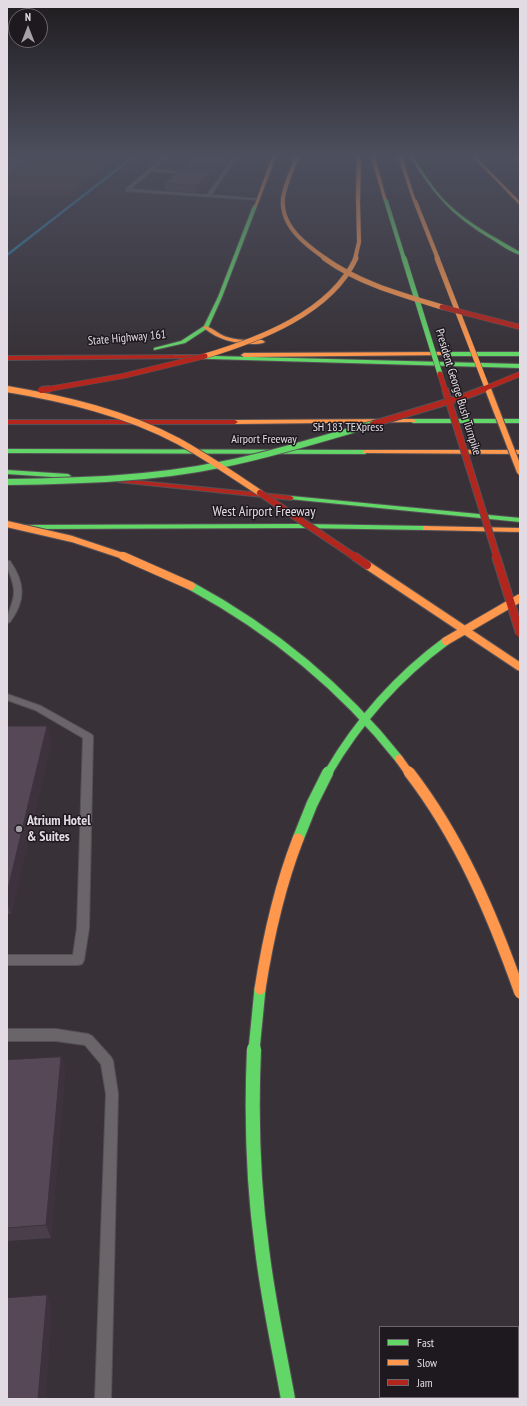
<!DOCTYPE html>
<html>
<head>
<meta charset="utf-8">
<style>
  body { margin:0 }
  #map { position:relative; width:527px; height:1406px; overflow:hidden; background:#383238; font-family:"PT Sans Narrow",sans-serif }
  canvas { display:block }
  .frame { position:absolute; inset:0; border:8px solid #e2dbe3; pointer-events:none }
  .legend { position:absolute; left:379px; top:1326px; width:140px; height:72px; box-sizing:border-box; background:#1e191f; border:1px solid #6c676d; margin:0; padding:5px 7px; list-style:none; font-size:12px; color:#e2dbe3 }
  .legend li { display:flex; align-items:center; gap:8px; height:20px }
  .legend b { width:20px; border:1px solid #6c676d }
  .north { position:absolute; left:8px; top:8px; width:40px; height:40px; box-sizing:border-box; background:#1e191f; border:1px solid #6c676d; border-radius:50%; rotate:0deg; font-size:11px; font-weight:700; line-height:16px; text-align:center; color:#e2dbe3 }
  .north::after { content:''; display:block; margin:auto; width:14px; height:18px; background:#a6a0a7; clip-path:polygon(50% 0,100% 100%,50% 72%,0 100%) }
</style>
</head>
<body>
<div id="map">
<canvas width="527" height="1406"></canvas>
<div class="frame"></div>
<ul class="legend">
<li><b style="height:5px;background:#63d668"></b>Fast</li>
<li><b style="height:5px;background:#ff974d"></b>Slow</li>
<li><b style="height:5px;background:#b3261e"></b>Jam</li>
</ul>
<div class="north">N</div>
</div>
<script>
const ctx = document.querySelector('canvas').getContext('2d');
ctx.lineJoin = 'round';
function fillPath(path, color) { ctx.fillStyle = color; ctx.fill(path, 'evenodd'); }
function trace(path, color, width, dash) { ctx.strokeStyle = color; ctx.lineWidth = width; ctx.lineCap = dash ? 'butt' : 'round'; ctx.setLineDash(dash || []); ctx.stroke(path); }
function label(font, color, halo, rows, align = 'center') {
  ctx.font = font + ' "PT Sans Narrow",sans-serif'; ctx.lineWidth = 3; ctx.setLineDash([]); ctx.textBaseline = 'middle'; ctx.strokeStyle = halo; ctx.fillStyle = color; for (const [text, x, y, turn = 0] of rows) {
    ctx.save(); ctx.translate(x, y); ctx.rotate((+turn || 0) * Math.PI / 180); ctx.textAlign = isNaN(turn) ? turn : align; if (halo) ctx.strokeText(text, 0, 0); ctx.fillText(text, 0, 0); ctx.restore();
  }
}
fillPath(new Path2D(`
  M7,157H116L70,195H7Z`), '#483535');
trace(new Path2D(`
  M7,255L133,157`), '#2f7ca3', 2.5);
const lane = new Path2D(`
  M163,157H167L154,169L190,173L188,174L152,171L130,189L207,195L234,157H237L211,195L260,199L258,200L126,191V189Z
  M7,561H10C25,583 26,600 10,622L7,623C7,612 14,603 14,592C14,580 7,572 7,561Z
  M7,694L41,706L91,734L93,736L89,928L84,960L82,964L78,965H7V955H73L77,928L83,738L35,710L7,700Z
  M7,1029H56L88,1034L92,1036L111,1057L113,1061L118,1094L111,1399H95L106,1094L101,1064L85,1045L56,1041H7Z`);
const fast = new Path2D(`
  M410,157H413C424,173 433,189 446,202C467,223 494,237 520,252V255C511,252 502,246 493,240C452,216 436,197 410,157Z
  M255,205L257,206L222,297L208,328L185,343L154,350V348L181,341L204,326L218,297L253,206Z
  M520,352V356H444L441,354L444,352Z
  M175,355L520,364V368L177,358L174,356Z
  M520,419V423H413L410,421L413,419Z
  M7,449L365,450L368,452L365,454L7,453Z
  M7,470L68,474L71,476L68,478L7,474Z
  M291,496L520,518V522L289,499L288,498Z
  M301,524L426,526L430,528L426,530L301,528L24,529L20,527L24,525Z`);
const slow = new Path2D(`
  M272,157H276L257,206L254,207Z
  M357,157H361L360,200L358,201L356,200Z
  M371,157H375L387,202L384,201Z
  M398,157H402L416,202L413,201Z
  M473,157H476L520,202V205Z
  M514,157H517L520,160V163Z
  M204,326C211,326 219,335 227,337C238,341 250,340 262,340L265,342C261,344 257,344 252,344C234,343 218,340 204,328Z
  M444,352L447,354L446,355L244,357L241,355L244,353Z
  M413,419L416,421L415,422L235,424L232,422L235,420Z
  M365,450H520V454L363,453V451Z
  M423,526L520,528V532L426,530H423Z`);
const jam = new Path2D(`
  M202,355L203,356L200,358L7,360V356Z
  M7,420H235L238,422L235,424H7Z
  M120,479L291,496L294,498L291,500L118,482V480Z`);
trace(lane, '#565156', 2);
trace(fast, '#565156', 2);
trace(slow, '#565156', 2);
trace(jam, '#565156', 2);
fillPath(lane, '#696569');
fillPath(fast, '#63d668');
fillPath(slow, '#ff974d');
fillPath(jam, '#b3261e');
const fastBridgeFar5 = new Path2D(`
  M386,201L404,259`);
const fastBridgeFar4 = new Path2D(`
  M404,258L440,374`);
const fastBridgeFar3 = new Path2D(`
  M7,482C80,481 153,479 224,464C274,454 324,438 373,424`);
const fastBridgeFar2 = new Path2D(`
  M191,586C272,630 342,687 399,759
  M328,773C359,720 397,677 446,641`);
const fastBridgeFar1 = new Path2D(`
  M298,839L312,804L328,772
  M254,1050L260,989`);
const fastBridge = new Path2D(`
  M254,1049C251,1116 253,1183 262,1249C268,1300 279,1349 288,1399`);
const slowBridgeFar4 = new Path2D(`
  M297,157C292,170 285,184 283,198C280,226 306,245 326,259
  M415,201L438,259
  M355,259L359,242L358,200`);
const slowBridgeFar3 = new Path2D(`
  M324,258C358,283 402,295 442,307
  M437,258L488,390
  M205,356C258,340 331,313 356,258
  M7,389L11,390`);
const slowBridgeFar2 = new Path2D(`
  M7,389C66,399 125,413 178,441C207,457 233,475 260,493
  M488,389L520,472
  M7,524L72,539L126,557`);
const slowBridgeFar1 = new Path2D(`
  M123,556L191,586
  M367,565L520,667
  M446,641L520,598
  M399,759L409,773`);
const slowBridge = new Path2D(`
  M409,772C460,838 492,914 520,993
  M260,989C268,938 279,888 298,839`);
const jamBridgeFar2 = new Path2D(`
  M442,307L520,327
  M440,374L445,390
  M43,390L123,376L205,356
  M481,390L520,374`);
const jamBridgeFar1 = new Path2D(`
  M445,389L497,557
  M41,390L50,389
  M373,424L463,397L484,389
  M260,493L355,557`);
const jamBridge = new Path2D(`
  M354,556L367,565
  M496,556L520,633`);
trace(fastBridgeFar5, '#565156', 5, []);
trace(fastBridgeFar4, '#565156', 6, []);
trace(fastBridgeFar3, '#565156', 8, []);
trace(fastBridgeFar2, '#565156', 10, []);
trace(fastBridgeFar1, '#565156', 13, []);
trace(fastBridge, '#565156', 16, []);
trace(slowBridgeFar4, '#565156', 5, []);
trace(slowBridgeFar3, '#565156', 6, []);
trace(slowBridgeFar2, '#565156', 8, []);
trace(slowBridgeFar1, '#565156', 10, []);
trace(slowBridge, '#565156', 13, []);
trace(jamBridgeFar2, '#565156', 6, []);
trace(jamBridgeFar1, '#565156', 8, []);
trace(jamBridge, '#565156', 10, []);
trace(fastBridgeFar5, '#63d668', 4);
trace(fastBridgeFar4, '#63d668', 5);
trace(fastBridgeFar3, '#63d668', 6);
trace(fastBridgeFar2, '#63d668', 8);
trace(fastBridgeFar1, '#63d668', 11);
trace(fastBridge, '#63d668', 14);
trace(slowBridgeFar4, '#ff974d', 4);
trace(slowBridgeFar3, '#ff974d', 5);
trace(slowBridgeFar2, '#ff974d', 6);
trace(slowBridgeFar1, '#ff974d', 8);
trace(slowBridge, '#ff974d', 11);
trace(jamBridgeFar2, '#b3261e', 5);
trace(jamBridgeFar1, '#b3261e', 6);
trace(jamBridge, '#b3261e', 8);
fillPath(new Path2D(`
  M231,158L217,173H212V178L197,193L165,190V183L187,169L186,165Z
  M7,726H47L51,743L11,914H7Z
  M61,1057L65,1072L51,1238L7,1241V1060Z`), '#4b3e4b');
fillPath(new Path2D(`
  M22,157H24L7,183V180Z
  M226,157L231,158L217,173L216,167Z
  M212,171V178L197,193L196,186Z
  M47,726L51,743L11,914L7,902V893Z
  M61,1057L65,1072L51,1238L46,1225Z
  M47,1295L52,1307L46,1399H38Z`), '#3d323d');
const building = new Path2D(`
  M7,157H22L7,180Z
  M194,157H226L216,167L186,165Z
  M181,169L212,171L196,186L165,183Z
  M7,726H47L7,893Z
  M61,1057L46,1225L7,1228V1060Z
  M47,1295L38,1399H7V1298Z`);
fillPath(building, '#574857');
trace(building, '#3d323d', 1);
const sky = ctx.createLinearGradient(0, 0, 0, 354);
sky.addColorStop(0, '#1f1c1f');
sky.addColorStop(0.44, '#4d4f5e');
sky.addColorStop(1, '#4d4f5e00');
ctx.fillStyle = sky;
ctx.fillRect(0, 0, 527, 354);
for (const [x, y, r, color] of [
  [19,829,4,"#a6a0a7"]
]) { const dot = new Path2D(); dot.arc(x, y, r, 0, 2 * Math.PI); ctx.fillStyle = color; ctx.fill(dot); trace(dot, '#1e191f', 1.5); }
label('12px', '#e2dbe3', '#1e191f', [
  ["State Highway 161",127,338,-5],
  ["President George Bush Turnpike",458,392,73],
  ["SH 183 TEXpress",348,428],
  ["Airport Freeway",264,440]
]);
label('14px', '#e2dbe3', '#1e191f', [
  ["West Airport Freeway",264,512]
]);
label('bold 14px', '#e2dbe3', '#1e191f', [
  ["Atrium Hotel",27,821],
  ["& Suites",27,837]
], 'left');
</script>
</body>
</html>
